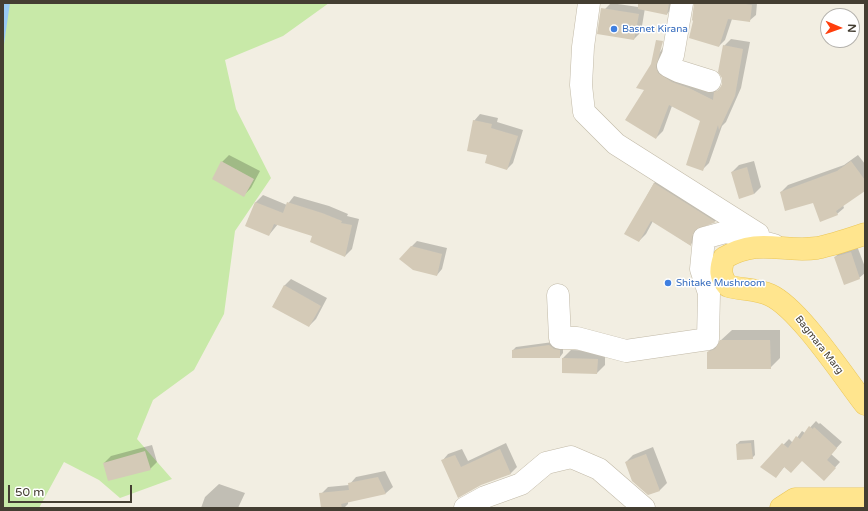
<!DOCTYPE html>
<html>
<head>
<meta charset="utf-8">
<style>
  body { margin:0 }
  #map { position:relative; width:868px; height:511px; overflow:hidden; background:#f2eee2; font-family:"Varela Round",sans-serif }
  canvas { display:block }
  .frame { position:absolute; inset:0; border:4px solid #443e32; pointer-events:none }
  .north { position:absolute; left:820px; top:8px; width:40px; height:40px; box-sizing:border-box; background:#fff; border:1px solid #b4b2ad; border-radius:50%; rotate:92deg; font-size:11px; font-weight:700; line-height:16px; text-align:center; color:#443e32 }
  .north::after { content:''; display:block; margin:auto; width:14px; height:18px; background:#ff3e0c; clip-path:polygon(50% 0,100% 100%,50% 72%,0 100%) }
  .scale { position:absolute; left:8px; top:485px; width:124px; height:18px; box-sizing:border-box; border:2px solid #443e32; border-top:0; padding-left:5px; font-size:12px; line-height:14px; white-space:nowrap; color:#443e32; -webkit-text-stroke:3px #fff; paint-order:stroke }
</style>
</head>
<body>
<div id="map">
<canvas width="868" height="511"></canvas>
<div class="frame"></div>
<div class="north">N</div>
<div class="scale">50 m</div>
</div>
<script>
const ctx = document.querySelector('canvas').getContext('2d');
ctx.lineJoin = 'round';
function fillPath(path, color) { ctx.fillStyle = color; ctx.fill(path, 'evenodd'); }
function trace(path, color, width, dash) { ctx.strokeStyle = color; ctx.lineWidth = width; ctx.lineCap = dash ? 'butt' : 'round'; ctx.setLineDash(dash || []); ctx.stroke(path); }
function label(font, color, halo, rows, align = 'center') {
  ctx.font = font + ' "Varela Round",sans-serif'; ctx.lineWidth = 3; ctx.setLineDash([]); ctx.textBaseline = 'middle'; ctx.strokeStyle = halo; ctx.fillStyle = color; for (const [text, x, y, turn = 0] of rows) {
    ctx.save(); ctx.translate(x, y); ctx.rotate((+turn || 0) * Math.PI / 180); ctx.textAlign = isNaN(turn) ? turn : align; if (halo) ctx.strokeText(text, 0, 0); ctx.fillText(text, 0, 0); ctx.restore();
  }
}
fillPath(new Path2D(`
  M9,3H329L283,36L225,60L236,109L271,178L235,231L224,314L194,370L153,400L137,439L172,479L120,498L99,480L64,462L39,508H3V51Z`), '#c8e9a8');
fillPath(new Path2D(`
  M3,3H10L3,51Z`), '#99caf4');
fillPath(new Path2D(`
  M611,3L645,8L641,32L634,39L605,9Z
  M652,3H673L672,8L667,14Z
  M702,3H757L756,15L749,21L732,19L725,40L719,46Z
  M731,39L750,42L741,88L726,122L722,126L709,163L702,170V121L672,106L663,131L656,138L646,89L638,87L667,41L696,81L717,91L722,86L724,46Z
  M480,114L498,118L497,122L523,130L513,163L507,169L489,154L474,121Z
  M229,155L260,171L251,188L244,195L222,162Z
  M858,155L865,164V190L843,205L844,208L837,214L814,201L781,192L788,185L844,165Z
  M754,161L761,187L754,194L732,172L739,165Z
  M661,176L722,214L715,221L700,227L697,238L690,245L653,221L646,234L639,241L626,234L654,183Z
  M263,195L287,205L294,196L329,206L348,214L347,216L359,219L352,249L345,256L314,236L278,224L269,235L246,225L256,202Z
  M417,241L447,248L442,269L437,275L411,247Z
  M857,246L865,267V273L859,278L835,257L842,250Z
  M291,279L327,298L316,319L309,326L284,286Z
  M732,330H780V358L770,368L708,352Z
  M553,342L563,347V353L560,357H513V350L516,347Z
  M571,350L605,351V365L597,373L563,372V358Z
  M816,421L819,424L820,423L842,442L831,454L840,462L829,474L802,460L785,466L776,477L762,467L789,439L793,443L802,431L805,433Z
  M754,440L755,455L752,458L737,444L740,441Z
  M506,443L517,467L510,474L480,484L442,461L448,454L462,449L468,461Z
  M152,445L157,462L150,469L104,463L111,456Z
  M653,447L667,483L660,490L649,494L626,462L633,455Z
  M385,471L393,487L386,493L348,501V504L344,508H322L321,494L328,487L349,485L356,477Z
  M219,484L245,493L238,508H201L205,497Z`), '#0003');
fillPath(new Path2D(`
  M638,3H669L667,15L638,9Z
  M694,3H739L752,5L750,22L728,19L719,47L689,38L693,21L692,20Z
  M601,8L639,14L634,40L597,34Z
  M656,40L663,41L656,67L658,73L672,82L689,88L713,100L714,92L719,90L722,84V78L718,72L723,45L743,49L735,96L719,130L718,125L703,171L686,165L700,121L669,105L656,139L625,120L644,90L636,88L651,64Z
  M473,120L492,124L491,128L518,136L507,170L485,163L487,155L467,151Z
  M221,161L254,179L244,197L212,179Z
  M851,161L865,180V191L836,211L838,215L820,222L813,203L785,211L780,192L837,171Z
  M747,167L754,194L739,199L731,172Z
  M654,183L716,222L695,230L692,237L691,246L651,221L639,242L624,234Z
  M255,202L283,213L287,202L322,213L342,221L341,223L352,225L345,257L310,242L312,236L274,224L269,236L245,226Z
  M411,246L442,254L437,276L413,270L399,259Z
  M851,252L860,279L844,285L834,257Z
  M284,285L321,306L309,327L272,307Z
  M720,340H770L771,369H707V352L715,349Z
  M549,345L554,349L560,350V358H512V350Z
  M562,358L598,359L597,374L562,373Z
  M809,426L813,429L814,427L837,448L827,460L836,468L824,481L802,461L791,473L784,467L776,478L760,467L782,443L788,448L796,436L800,439Z
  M751,443L753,459L737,460L736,444Z
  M500,449L511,474L481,485L458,498L441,460L455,455L461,467Z
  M145,451L151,470L108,481L103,463Z
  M646,454L660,491L648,495L632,481L625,462Z
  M378,477L386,494L341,504L342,508H321L319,493L349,490L348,483Z`), '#d4cab7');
const minor = new Path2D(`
  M589,3L583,47L581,85L584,112L616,144L758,234
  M682,3L673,55L668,66L678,71L710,81
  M558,295L560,338H577L626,351L708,339L709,293L701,269L704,238L726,232L774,245
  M465,508L485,497L521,484L546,463L571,457L599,469L644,508`);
const major = new Path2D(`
  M865,234C850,239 833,245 817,248C781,253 760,237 724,258C720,270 720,277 728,286C743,290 757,289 770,295C799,308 844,377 865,404
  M781,508L795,499H865`);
trace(minor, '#c1b9a7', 23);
trace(major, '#eac658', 23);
trace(minor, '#fff', 22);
trace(major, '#ffe58e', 22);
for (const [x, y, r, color] of [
  [614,29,4,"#3f7fe0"],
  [668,283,4,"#3f7fe0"]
]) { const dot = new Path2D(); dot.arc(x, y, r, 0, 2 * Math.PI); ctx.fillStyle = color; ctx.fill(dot); trace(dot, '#fff', 1.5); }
label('10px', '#366cbe', '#fff', [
  ["Basnet Kirana",622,29],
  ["Shitake Mushroom",676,283]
], 'left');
label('10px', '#443e32', '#fff', [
  ["Bagmara Marg",819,345,52]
]);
</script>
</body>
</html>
